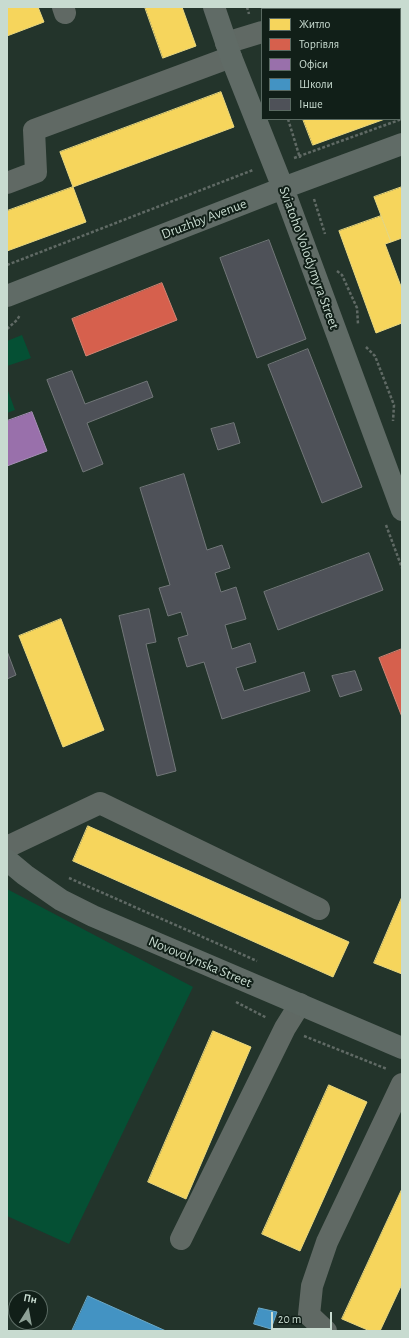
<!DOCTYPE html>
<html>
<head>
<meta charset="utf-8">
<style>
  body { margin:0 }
  #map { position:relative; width:409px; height:1338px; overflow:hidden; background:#23342b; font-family:"Alegreya Sans",sans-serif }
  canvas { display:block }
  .frame { position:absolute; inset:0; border:8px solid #c8dbd0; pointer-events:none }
  .legend { position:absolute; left:261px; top:8px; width:140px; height:112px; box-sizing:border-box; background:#111f18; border:1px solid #5a6a62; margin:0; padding:5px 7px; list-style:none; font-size:12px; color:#c8dbd0 }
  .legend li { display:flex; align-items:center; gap:8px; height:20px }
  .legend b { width:20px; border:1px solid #5a6a62 }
  .north { position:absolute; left:8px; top:1290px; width:40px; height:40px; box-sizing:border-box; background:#111f18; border:1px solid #5a6a62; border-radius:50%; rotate:11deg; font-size:11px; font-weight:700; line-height:16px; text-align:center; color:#c8dbd0 }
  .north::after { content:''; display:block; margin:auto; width:14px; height:18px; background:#8ea196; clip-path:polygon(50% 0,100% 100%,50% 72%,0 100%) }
  .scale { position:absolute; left:271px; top:1312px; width:61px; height:18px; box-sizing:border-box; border:2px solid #c8dbd0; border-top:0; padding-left:5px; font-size:12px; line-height:14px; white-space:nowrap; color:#c8dbd0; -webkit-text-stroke:3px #111f18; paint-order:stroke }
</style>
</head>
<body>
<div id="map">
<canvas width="409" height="1338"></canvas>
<div class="frame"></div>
<ul class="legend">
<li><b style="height:11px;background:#f6d55c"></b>Житло</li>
<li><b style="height:11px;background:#d6604d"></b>Торгівля</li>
<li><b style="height:11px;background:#9970ab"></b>Офіси</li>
<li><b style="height:11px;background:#4393c3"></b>Школи</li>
<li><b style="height:11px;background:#4e5158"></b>Інше</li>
</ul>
<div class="north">Пн</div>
<div class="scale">20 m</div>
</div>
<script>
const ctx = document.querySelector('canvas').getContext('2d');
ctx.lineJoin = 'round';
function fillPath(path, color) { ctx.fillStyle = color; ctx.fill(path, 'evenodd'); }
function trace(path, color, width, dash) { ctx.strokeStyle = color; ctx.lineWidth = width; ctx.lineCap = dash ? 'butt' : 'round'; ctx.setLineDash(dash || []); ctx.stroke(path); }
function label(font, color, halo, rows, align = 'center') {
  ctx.font = font + ' "Alegreya Sans",sans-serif'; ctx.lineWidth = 4; ctx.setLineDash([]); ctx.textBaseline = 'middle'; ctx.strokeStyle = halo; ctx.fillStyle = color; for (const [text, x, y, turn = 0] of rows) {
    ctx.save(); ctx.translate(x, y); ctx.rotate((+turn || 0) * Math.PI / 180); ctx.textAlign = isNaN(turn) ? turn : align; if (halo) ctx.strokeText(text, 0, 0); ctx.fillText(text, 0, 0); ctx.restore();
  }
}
fillPath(new Path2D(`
  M22,335L31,358L7,366V341Z
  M7,388L15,410L7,413Z
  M7,889L193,987L69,1244L7,1216Z`), '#055034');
const homes = new Path2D(`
  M7,7H38L44,22L7,36Z
  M145,7H182L196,46L163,58Z
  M402,73V113H400V74Z
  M221,92L234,127L73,187L60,152Z
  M303,119H385L313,145Z
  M73,187L86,222L7,251V211Z
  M402,187V238L391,242L374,197Z
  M381,216L391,242L385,244L402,289V323L376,333L339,231Z
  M61,619L104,730L63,747L19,636Z
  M88,826L349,942L333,977L73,861Z
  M402,897V974L374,963Z
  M213,1031L251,1047L186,1199L148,1182Z
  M329,1085L367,1102L300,1251L262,1234Z
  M402,1189V1284L380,1331H370L342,1319Z`);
fillPath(homes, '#f6d55c');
trace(homes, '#e8d77f', 1);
const shops = new Path2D(`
  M162,283L177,320L86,356L72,319Z
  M402,649V717L379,658Z`);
fillPath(shops, '#d6604d');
trace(shops, '#d28574', 1);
const offices = new Path2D(`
  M32,412L47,451L7,466V421Z`);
fillPath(offices, '#9970ab');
trace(offices, '#a790b6', 1);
const schools = new Path2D(`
  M88,1296L166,1331H72Z
  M259,1308L277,1312L271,1329L254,1324Z`);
fillPath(schools, '#4393c3');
trace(schools, '#6ba9c7', 1);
const building = new Path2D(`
  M269,240L306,339L257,358L220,258Z
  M308,349L362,487L322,503L268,365Z
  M72,371L85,404L147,381L153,397L87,423L103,464L83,472L47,380Z
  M234,423L240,443L218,450L211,429Z
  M184,474L207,550L222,545L230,568L215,573L221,592L236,587L246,619L225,625L232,649L250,643L256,662L236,668L244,691L304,672L310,691L222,719L204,662L187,667L178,638L188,635L181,612L168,616L159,588L170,585L140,488Z
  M369,553L383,590L278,630L264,592Z
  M149,609L156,642L146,644L176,771L157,776L119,616Z
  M7,651L16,675L7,679Z
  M355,671L362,690L340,697L332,676Z`);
fillPath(building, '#4e5158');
trace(building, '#727779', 1);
trace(new Path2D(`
  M247,7L249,14
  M288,119L300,158
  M294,158L402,119
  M314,199L325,234
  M7,265L253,170
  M337,271L342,275L357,308L358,324
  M7,329L17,320L20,315
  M366,347L375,356L394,405L393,421
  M386,525L402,568
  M69,878L257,961
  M236,1002L267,1018
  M304,1036L387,1069`), '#606a65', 2.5, [3, 2]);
trace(new Path2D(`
  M63,7L65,13
  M333,7L334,9
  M400,34L402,33
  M226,43L262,32
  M7,183L36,172L34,130L231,57
  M7,847L100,803L319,909
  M181,1239L285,1028L300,1004
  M326,1331L309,1315L312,1286L327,1242L402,1084`), '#606964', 22);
trace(new Path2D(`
  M214,7L231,57L283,188L402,510
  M7,296L283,188L402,144
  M7,860L25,875L61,900L93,916L402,1048`), '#606b66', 22);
label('14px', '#c8dbd0', '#111f18', [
  ["Druzhby Avenue",204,219,-21],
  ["Sviatoho Volodymyra Street",309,258,70],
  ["Novovolynska Street",200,962,23]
]);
</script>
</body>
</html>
